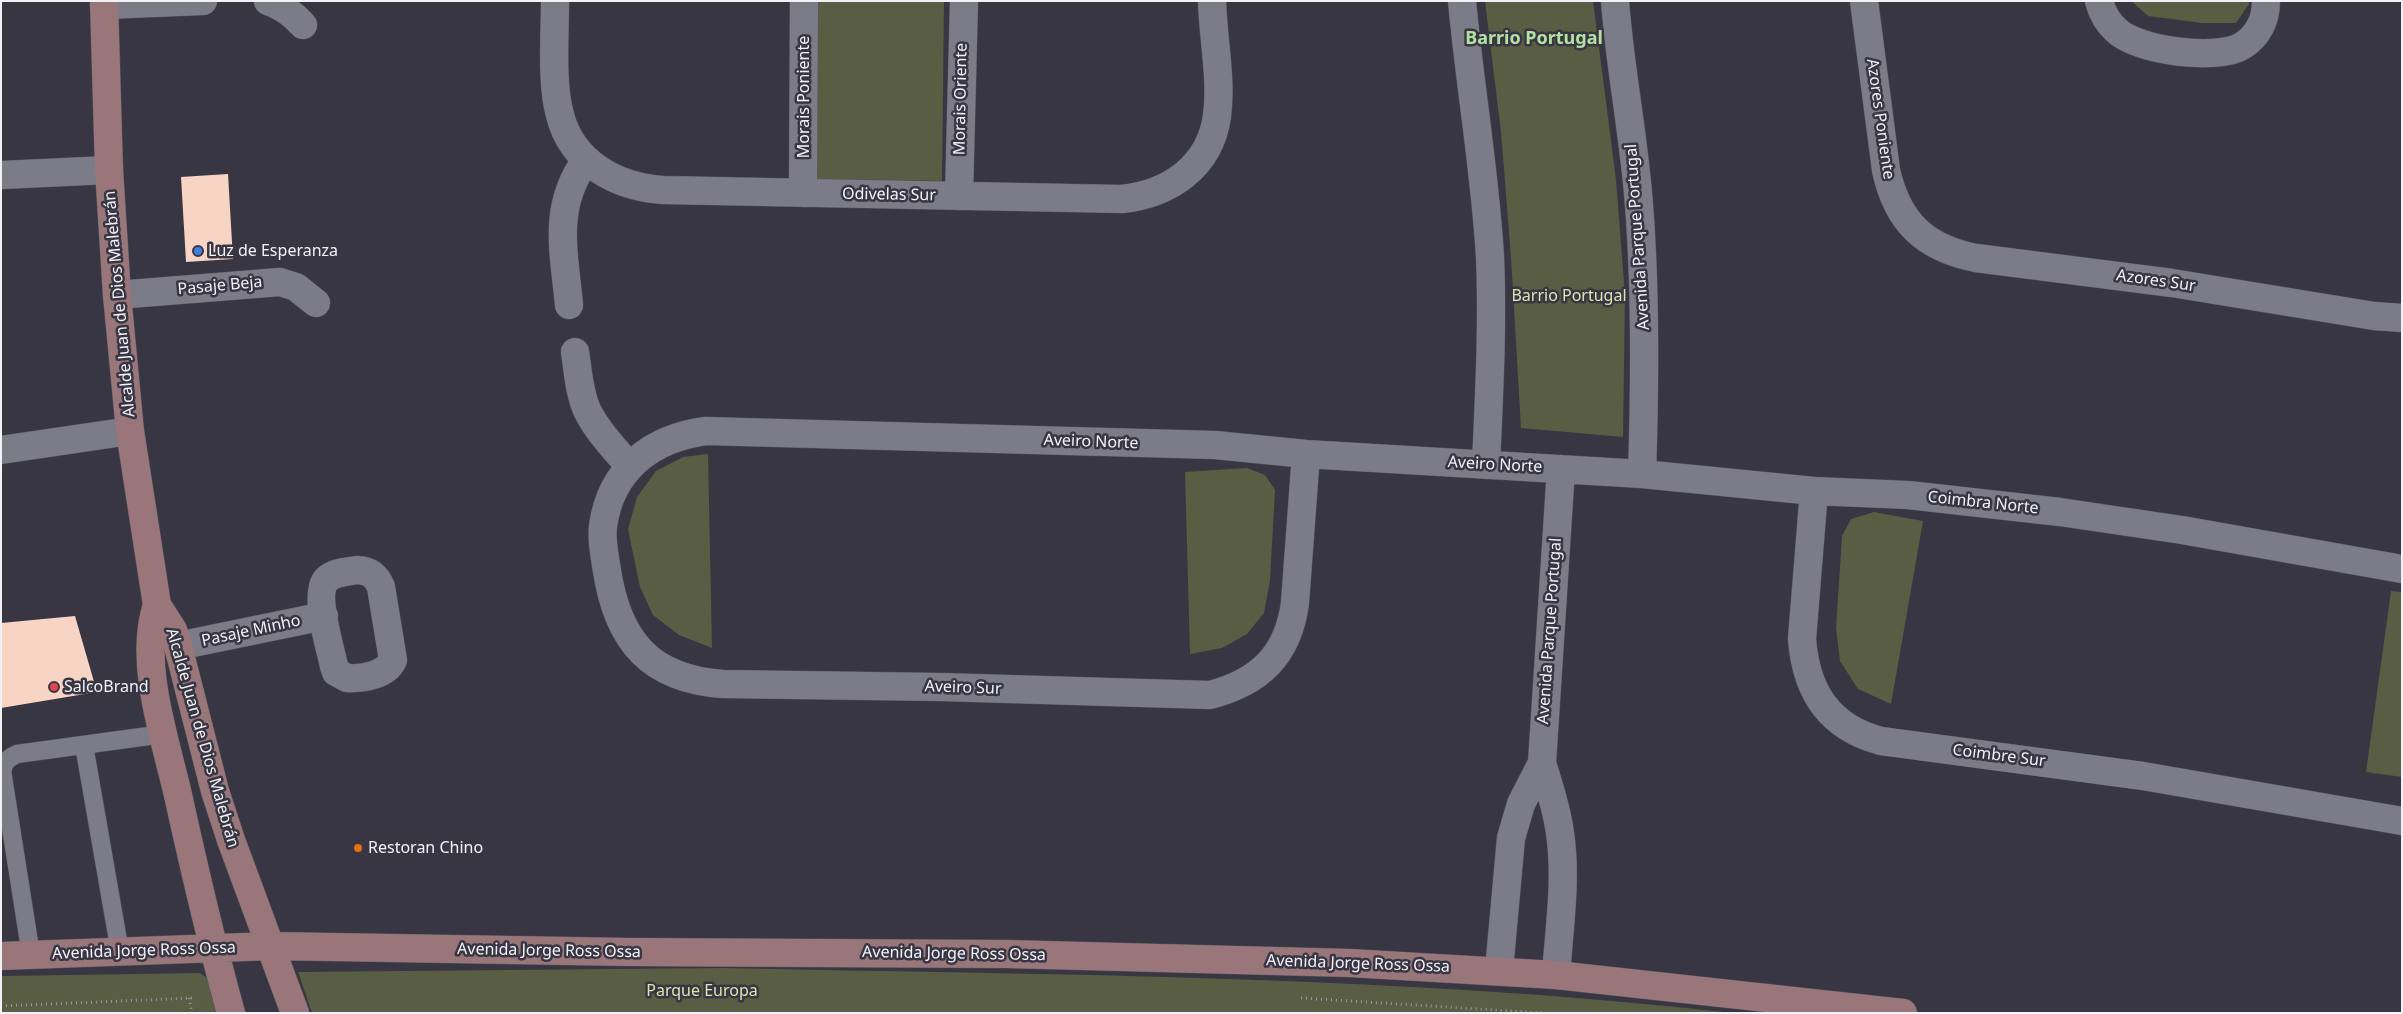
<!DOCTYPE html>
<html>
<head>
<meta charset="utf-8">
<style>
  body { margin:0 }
  #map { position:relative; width:2403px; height:1014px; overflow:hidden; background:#383642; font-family:"Noto Sans",sans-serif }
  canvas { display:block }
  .frame { position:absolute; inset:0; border:2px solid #f2f1f9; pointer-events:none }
</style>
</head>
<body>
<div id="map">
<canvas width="2403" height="1014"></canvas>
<div class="frame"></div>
</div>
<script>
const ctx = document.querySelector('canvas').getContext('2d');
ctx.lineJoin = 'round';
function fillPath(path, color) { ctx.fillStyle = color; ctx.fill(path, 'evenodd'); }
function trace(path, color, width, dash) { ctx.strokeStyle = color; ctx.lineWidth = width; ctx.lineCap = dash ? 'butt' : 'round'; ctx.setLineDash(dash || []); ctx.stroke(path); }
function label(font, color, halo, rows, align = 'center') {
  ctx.font = font + ' "Noto Sans",sans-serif'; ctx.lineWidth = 5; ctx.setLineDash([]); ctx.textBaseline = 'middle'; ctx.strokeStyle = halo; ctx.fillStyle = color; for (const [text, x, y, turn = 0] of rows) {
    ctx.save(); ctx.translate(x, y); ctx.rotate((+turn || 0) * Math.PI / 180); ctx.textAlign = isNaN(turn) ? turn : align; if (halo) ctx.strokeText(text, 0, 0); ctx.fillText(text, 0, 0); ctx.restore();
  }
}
fillPath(new Path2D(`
  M814,1H944L942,181L812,179Z
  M1485,1H1593L1616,180L1625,295L1623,437L1521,428L1511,257L1501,132Z
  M2131,1H2249V4L2236,23H2202L2148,16Z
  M708,454L712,648L679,635L653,615L640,587L628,529L637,497L656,471L683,457Z
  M1247,468L1265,475L1275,490L1270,580L1264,613L1247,634L1222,648L1190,654L1185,472Z
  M1874,512L1923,521L1891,704L1858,689L1840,661L1836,628L1842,536L1851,519Z
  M2391,591L2402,592V777L2366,772Z
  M723,968C1060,975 1398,975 1732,1013H312L298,972Z
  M200,973L210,980L219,1013H1V976Z`), '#585d43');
fillPath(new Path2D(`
  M228,174L233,259L186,262L181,177Z
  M75,616L97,692L1,708V623Z`), '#f8d4c5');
const lane = new Path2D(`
  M84,745L120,952
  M31,955L3,777C1,765 6,759 17,754L163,734`);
const street = new Path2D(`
  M268,1C283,7 292,13 303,25
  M555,1C555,35 551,84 560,115C572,163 617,187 663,190L1122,199C1169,194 1210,167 1217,116C1222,79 1213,39 1212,1
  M1462,1C1470,87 1485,171 1490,257C1493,326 1489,396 1486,465
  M1615,1C1620,69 1634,136 1639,205C1646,294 1645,384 1642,474
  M1864,1L1886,170C1897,221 1924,248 1976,258L2172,283L2374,316L2402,318
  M2099,1C2102,12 2108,23 2116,30C2137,51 2217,61 2242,46C2258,36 2266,20 2266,1
  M104,5L203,1
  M1,175L109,170
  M803,193L804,1
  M959,196L964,1
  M117,295L280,282L296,287L316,303
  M569,305C564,251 552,207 586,160
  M575,352C578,371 579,392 587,410C597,431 615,449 630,467
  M1,450L130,431
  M1306,454L1295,603C1288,655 1260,682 1210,695L941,687L723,684C650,679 618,641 607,571C605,557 601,541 603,526C611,469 652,438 706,431L1215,445L1306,454L1642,474L1814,491L1908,495L2060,512L2182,530L2402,569
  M1814,491L1802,639C1806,691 1828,727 1881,741L2143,776L2402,821
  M357,570C370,571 376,575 381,587L393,660C386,675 363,679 347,678L336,672L334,666C330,647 313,593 327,579C335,572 347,572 357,570Z
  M178,646L324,616
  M1499,970L1511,838L1521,804L1542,763
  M1556,975C1559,929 1567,880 1560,833C1557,809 1549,786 1542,763L1561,469`);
const secondary = new Path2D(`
  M104,1L109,170L117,295L130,431L157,605L173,630L178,646L215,791L231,840L295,1013
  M157,605C138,662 165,738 178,795C194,868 211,941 231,1013
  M1,956L272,946L629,952L1007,954L1350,963L1556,975L1903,1013`);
trace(lane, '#56555f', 19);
trace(street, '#56555f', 29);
trace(secondary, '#56555f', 29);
trace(new Path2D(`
  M189,998L192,1013
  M1301,998L1543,1013
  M1,1006L192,998`), '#9b99a3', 3, [1, 4]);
trace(lane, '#7c7b88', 18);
trace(street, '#7c7b88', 28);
trace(secondary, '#98767a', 28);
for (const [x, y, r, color] of [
  [198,251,5,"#3f7fe0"],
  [54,687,5,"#e0444e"],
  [358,848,5,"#e8710a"]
]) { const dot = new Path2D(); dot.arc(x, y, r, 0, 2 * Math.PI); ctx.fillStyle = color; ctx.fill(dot); trace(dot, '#383642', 2); }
label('16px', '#f2f1f9', '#383642', [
  ["Morais Poniente",804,97,-90],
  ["Morais Oriente",961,99,-89],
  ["Azores Poniente",1880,119,82],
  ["Odivelas Sur",889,195,1],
  ["Avenida Parque Portugal",1638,237,-94],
  ["Azores Sur",2156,281,8],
  ["Pasaje Beja",220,286,-5],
  ["Alcalde Juan de Dios Malebrán",120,304,-95],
  ["Aveiro Norte",1091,442,2],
  ["Aveiro Norte",1495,465,3],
  ["Coimbra Norte",1983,503,6],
  ["Pasaje Minho",251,631,-12],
  ["Avenida Parque Portugal",1550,631,-86],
  ["Aveiro Sur",963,688,2],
  ["Alcalde Juan de Dios Malebrán",202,738,74],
  ["Coimbre Sur",1999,756,7],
  ["Avenida Jorge Ross Ossa",144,951,-2],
  ["Avenida Jorge Ross Ossa",549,951,1],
  ["Avenida Jorge Ross Ossa",954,954,1],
  ["Avenida Jorge Ross Ossa",1358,964,2]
]);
label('16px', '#f2f1f9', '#383642', [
  ["Luz de Esperanza",208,251],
  ["SalcoBrand",64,687],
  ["Restoran Chino",368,848]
], 'left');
label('16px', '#dbe6ae', '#383642', [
  ["Barrio Portugal",1569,296],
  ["Parque Europa",702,991]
]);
label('bold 18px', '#b2e2a2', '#383642', [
  ["Barrio Portugal",1534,39]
]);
</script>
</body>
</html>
